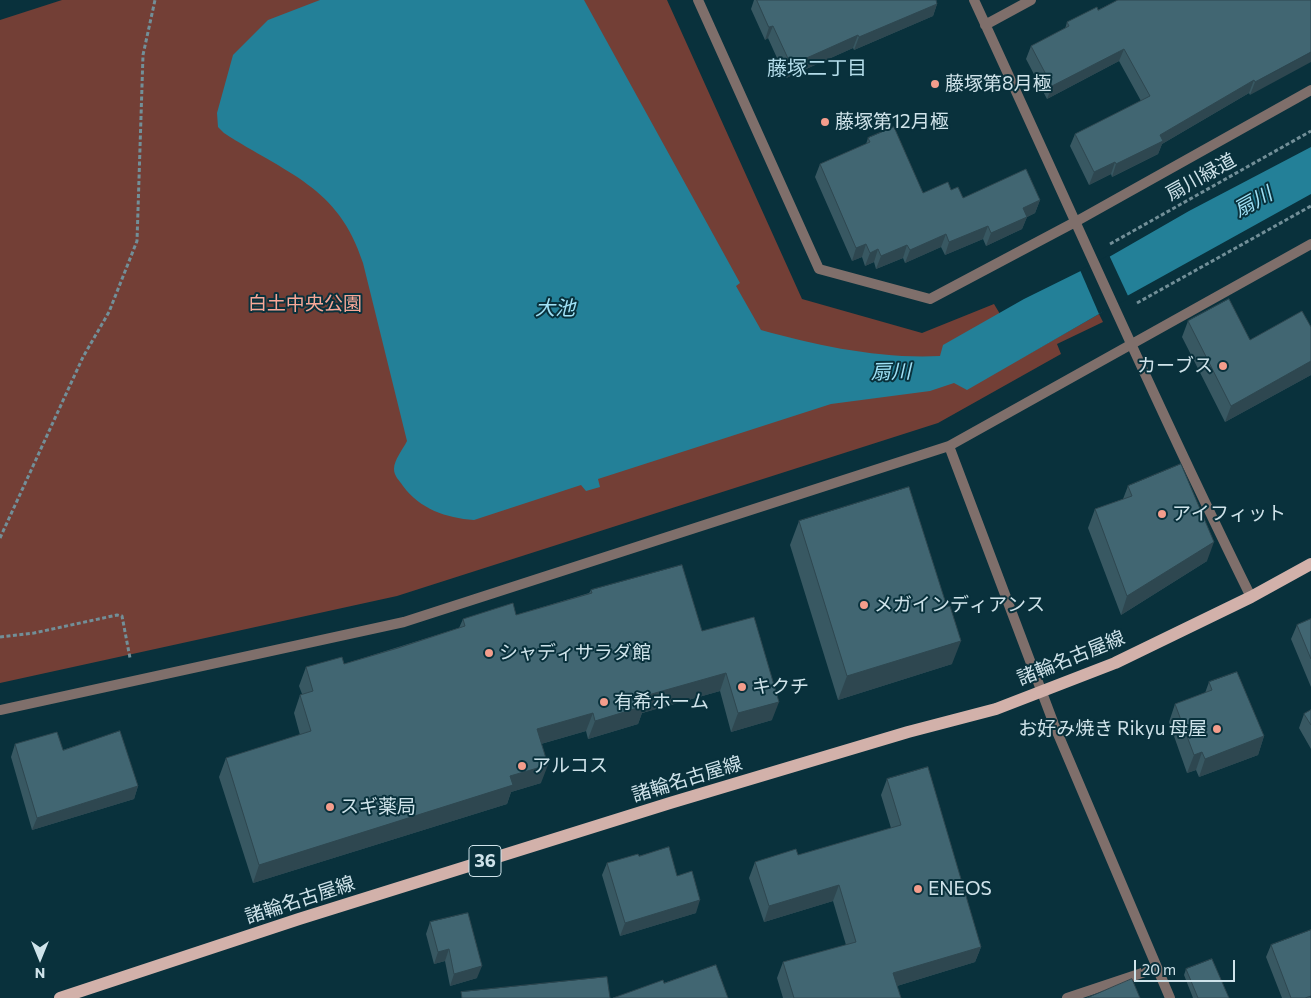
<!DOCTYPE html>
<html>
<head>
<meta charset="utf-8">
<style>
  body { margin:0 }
  #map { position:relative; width:1311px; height:998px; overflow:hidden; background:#09313c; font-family:Commissioner,sans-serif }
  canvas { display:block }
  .north { position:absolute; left:15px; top:933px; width:50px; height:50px; -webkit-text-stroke:4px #09313c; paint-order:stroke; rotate:180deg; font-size:14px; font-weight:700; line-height:20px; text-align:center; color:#cfe3ea }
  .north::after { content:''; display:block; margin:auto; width:18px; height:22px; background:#cfe3ea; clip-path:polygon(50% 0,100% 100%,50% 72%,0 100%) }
  .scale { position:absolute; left:1134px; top:960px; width:101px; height:22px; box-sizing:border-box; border:2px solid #cfe3ea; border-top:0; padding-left:6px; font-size:15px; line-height:18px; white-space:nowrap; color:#cfe3ea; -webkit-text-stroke:4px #09313c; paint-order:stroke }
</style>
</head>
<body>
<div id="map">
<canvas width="1311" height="998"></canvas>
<div class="north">N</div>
<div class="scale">20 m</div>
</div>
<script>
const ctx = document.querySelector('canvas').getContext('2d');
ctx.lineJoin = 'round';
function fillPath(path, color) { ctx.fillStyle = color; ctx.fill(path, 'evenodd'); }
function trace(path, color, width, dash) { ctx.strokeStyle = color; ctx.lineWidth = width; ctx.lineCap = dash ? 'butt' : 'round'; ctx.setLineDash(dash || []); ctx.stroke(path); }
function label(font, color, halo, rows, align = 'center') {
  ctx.font = font + ' Commissioner,"Noto Sans JP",sans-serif'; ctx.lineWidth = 4; ctx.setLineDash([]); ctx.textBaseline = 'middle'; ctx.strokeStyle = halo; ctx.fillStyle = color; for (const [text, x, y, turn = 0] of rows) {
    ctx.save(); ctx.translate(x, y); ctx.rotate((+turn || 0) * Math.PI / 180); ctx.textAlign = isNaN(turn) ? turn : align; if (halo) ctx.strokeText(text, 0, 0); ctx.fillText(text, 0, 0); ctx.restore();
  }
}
fillPath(new Path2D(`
  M62,0H667L802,299L922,333L994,304L1025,356L1099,314L1103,322L1057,344L1061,354L938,423L397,596L0,683V20Z`), '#733f36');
fillPath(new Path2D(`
  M320,0H584L740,283L736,286L761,330C819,346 880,359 940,356L943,345L1024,299L1109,257L1189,211L1311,147V194L1127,296L1099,314L967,390L954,383L930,391L831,404L598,479L600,487L586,491L581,485L474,520C446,518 420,509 403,486C399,480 394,476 394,469C394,460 403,449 407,441L363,263C339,186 285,173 224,133L218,127L217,113L233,55L268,20Z`), '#238098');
fillPath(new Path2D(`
  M1109,255L1129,298L1099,314L1080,270Z`), '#09313c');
trace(new Path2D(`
  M1110,244L1311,131
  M1137,303L1311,206
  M0,538L83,357L109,312L137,241L143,55L155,0
  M0,637L34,633L117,615L122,616L130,658`), '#728f98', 3, [4, 2.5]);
trace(new Path2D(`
  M698,0L819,269L930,299L1077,221L1311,90
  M974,0C1066,199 1154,400 1251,597
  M985,25L1031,0
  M949,446L1055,727L1170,998
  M0,710L404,622L949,446L1311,244
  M1067,998L1157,968`), '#7f6f6b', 10);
trace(new Path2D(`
  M60,998L299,919L670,803L908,732L996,709L1115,663L1251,597L1311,564`), '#d2b1aa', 12);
fillPath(new Path2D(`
  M754,0H936L937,4L933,16L854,50L853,48L786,78L768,38L765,40L751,9Z
  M1311,0L1250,95L1249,93L1162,144L1158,154L1112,177L1111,174L1089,185L1070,146L1075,134L1141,101L1119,61L1047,99L1026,59L1031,46L1065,29L1067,22L1098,10Z
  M868,138L923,193L951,190L963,198L1040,200L1035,213L1027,217L1022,229L986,246L983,239L945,255L941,247L905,263L903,258L876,269L874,262L865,266L862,257L852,261L815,177L820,164L866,144Z
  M1188,321L1250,340L1311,327V375L1225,422L1182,337Z
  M1128,486L1207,561L1121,615L1088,528L1095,509L1123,499Z
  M799,521L952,664L838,700L790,545Z
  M591,590L702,631L772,720L731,732L720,691L642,713L638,724L588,739L586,731L541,744V783L511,792L507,804L253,883L219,777L226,758L300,735L294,713L300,695L302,694L299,686L306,667L344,664L459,628L463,619L516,615L589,593Z
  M1311,619V687L1291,639L1297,625Z
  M1209,682L1264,736L1258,755L1199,777L1196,770L1187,773L1169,722L1175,704L1205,693Z
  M1311,710V749L1299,728L1304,714Z
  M15,744L63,750L138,786L134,799L32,830L11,757Z
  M887,779L981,947L975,962L897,986L901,998H783L777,978L783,962L846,945L833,901L764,922L749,878L755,862L798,855L891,828L881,795Z
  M639,856L677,876L696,913L620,936L602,875L607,863Z
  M430,922L477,978L450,986L445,961L434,964L426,934Z
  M1271,945L1311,998H1282L1266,957Z
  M1186,969L1229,998H1193L1184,975Z`), '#385862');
fillPath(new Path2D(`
  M937,4L933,16L854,50L859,37Z
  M773,26L768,38L765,40L769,27Z
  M858,35L853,48L786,78L791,65Z
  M1124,49L1119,61L1047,99L1052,86Z
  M1311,52V62L1250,95L1255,82Z
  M1254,80L1249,93L1162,144L1158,154L1112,177L1116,164L1160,135Z
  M1115,162L1111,174L1089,185L1094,172Z
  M1040,200L1035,213L1027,217L1022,229L986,246L991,233L1023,208Z
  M988,226L983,239L945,255L949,242Z
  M946,234L941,247L905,263L910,250Z
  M866,244L862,257L852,261L856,248Z
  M907,245L903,258L876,269L881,256Z
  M878,249L874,262L865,266L870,253Z
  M1311,361V375L1225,422L1231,406Z
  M1214,542L1207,561L1121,615L1127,596Z
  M961,641L952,664L838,700L847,676Z
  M726,673L720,691L642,713L638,724L588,739L595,721L641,697Z
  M779,702L772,720L731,732L738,713Z
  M593,713L586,731L530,747L537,729Z
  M1264,736L1258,755L1199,777L1205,759Z
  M1202,752L1196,770L1187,773L1194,755Z
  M548,765L541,783L511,792L507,804L253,883L259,865L510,776Z
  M138,786L134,799L32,830L37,818Z
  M839,885L833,901L764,922L769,906Z
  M700,900L696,913L620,936L625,923Z
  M981,947L975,962L887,989L893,973Z
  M449,949L445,961L434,964L438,952Z
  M482,966L477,978L450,986L454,974Z`), '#2e4750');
const building = new Path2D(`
  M757,0H936L937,4L859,37L858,35L791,65L773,26L769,27Z
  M1118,0H1311V52L1255,82L1254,80L1160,135L1163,141L1116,164L1115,162L1094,172L1075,134L1150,96L1124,49L1052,86L1031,46L1069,26L1067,22L1097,7L1098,10Z
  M894,127L923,193L948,182L951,190L958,187L963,198L1026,169L1040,200L1023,208L1027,217L991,233L988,226L949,242L946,234L910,250L907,245L881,256L878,249L870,253L866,244L856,248L820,164L870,142L868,138Z
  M1229,299L1250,340L1302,311L1311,327V361L1231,406L1188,321Z
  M1181,464L1214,542L1127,596L1095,509L1132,496L1128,486Z
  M909,487L947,607L950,606L961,641L847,676L799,521Z
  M682,565L702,631L754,617L779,702L738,713L726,673L641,697L644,706L595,721L593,713L537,729L548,765L510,776L513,785L259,865L226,758L311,731L300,695L313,691L306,667L342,657L344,664L398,648L465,626L463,619L513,603L516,615L592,593L591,590Z
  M1311,619V659L1297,625Z
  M1237,672L1264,736L1205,759L1202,752L1194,755L1175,704L1212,690L1209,682Z
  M1311,710V725L1304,714Z
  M120,731L138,786L37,818L15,744L57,732L63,750Z
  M928,767L981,947L893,973L901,998H794L783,962L856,942L839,885L769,906L755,862L796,849L798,855L901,825L887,779Z
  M669,847L677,876L692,871L700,900L625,923L607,863L638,854L639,856Z
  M468,913L482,966L454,974L449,949L438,952L430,922Z
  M1311,930V996L1305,998H1291L1271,945Z
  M1212,959L1229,998H1198L1186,969Z
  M716,965L728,998H613L663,980L664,983Z
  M607,977L610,998H462L461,992Z
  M1132,979L1140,998H1087Z`);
fillPath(building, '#416672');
trace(building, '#2e4750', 1);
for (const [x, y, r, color] of [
  [935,84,5,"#f49d8c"],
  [825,122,5,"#f49d8c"],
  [1223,366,5,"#f49d8c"],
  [1162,514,5,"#f49d8c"],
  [864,605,5,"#f49d8c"],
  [489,653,5,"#f49d8c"],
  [742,687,5,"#f49d8c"],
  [604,702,5,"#f49d8c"],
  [1217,729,5,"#f49d8c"],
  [522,766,5,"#f49d8c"],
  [330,807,5,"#f49d8c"],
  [918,889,5,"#f49d8c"]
]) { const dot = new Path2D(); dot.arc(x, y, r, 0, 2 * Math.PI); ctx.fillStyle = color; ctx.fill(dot); trace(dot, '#09313c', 2); }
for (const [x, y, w] of [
  [485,861,32]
]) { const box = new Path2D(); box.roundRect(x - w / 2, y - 15.5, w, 31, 4); ctx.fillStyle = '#09313c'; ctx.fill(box); trace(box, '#cfe3ea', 1); }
label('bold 18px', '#cfe3ea', null, [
  ["36",485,861]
]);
label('19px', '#cfe3ea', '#09313c', [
  ["藤塚第8月極",945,84],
  ["藤塚第12月極",835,122],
  ["カーブス",1213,366,"right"],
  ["アイフィット",1172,514],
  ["メガインディアンス",874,605],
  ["シャディサラダ館",499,653],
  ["キクチ",752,687],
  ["有希ホーム",614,702],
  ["お好み焼き Rikyu 母屋",1207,729,"right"],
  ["アルコス",532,766],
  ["スギ薬局",340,807],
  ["ENEOS",928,889]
], 'left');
label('19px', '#cfe3ea', '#09313c', [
  ["扇川緑道",1201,177,-29],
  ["諸輪名古屋線",1071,658,-22],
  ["諸輪名古屋線",687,779,-17],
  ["諸輪名古屋線",300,900,-18]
]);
label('19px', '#f7a898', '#09313c', [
  ["白土中央公園",305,304]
]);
label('20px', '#b3dce9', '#09313c', [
  ["藤塚二丁目",817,68]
]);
label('italic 20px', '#a0e2f7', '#09313c', [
  ["扇川",1253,202,-29],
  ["大池",555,308],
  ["扇川",891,372,-1]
]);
</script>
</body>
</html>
